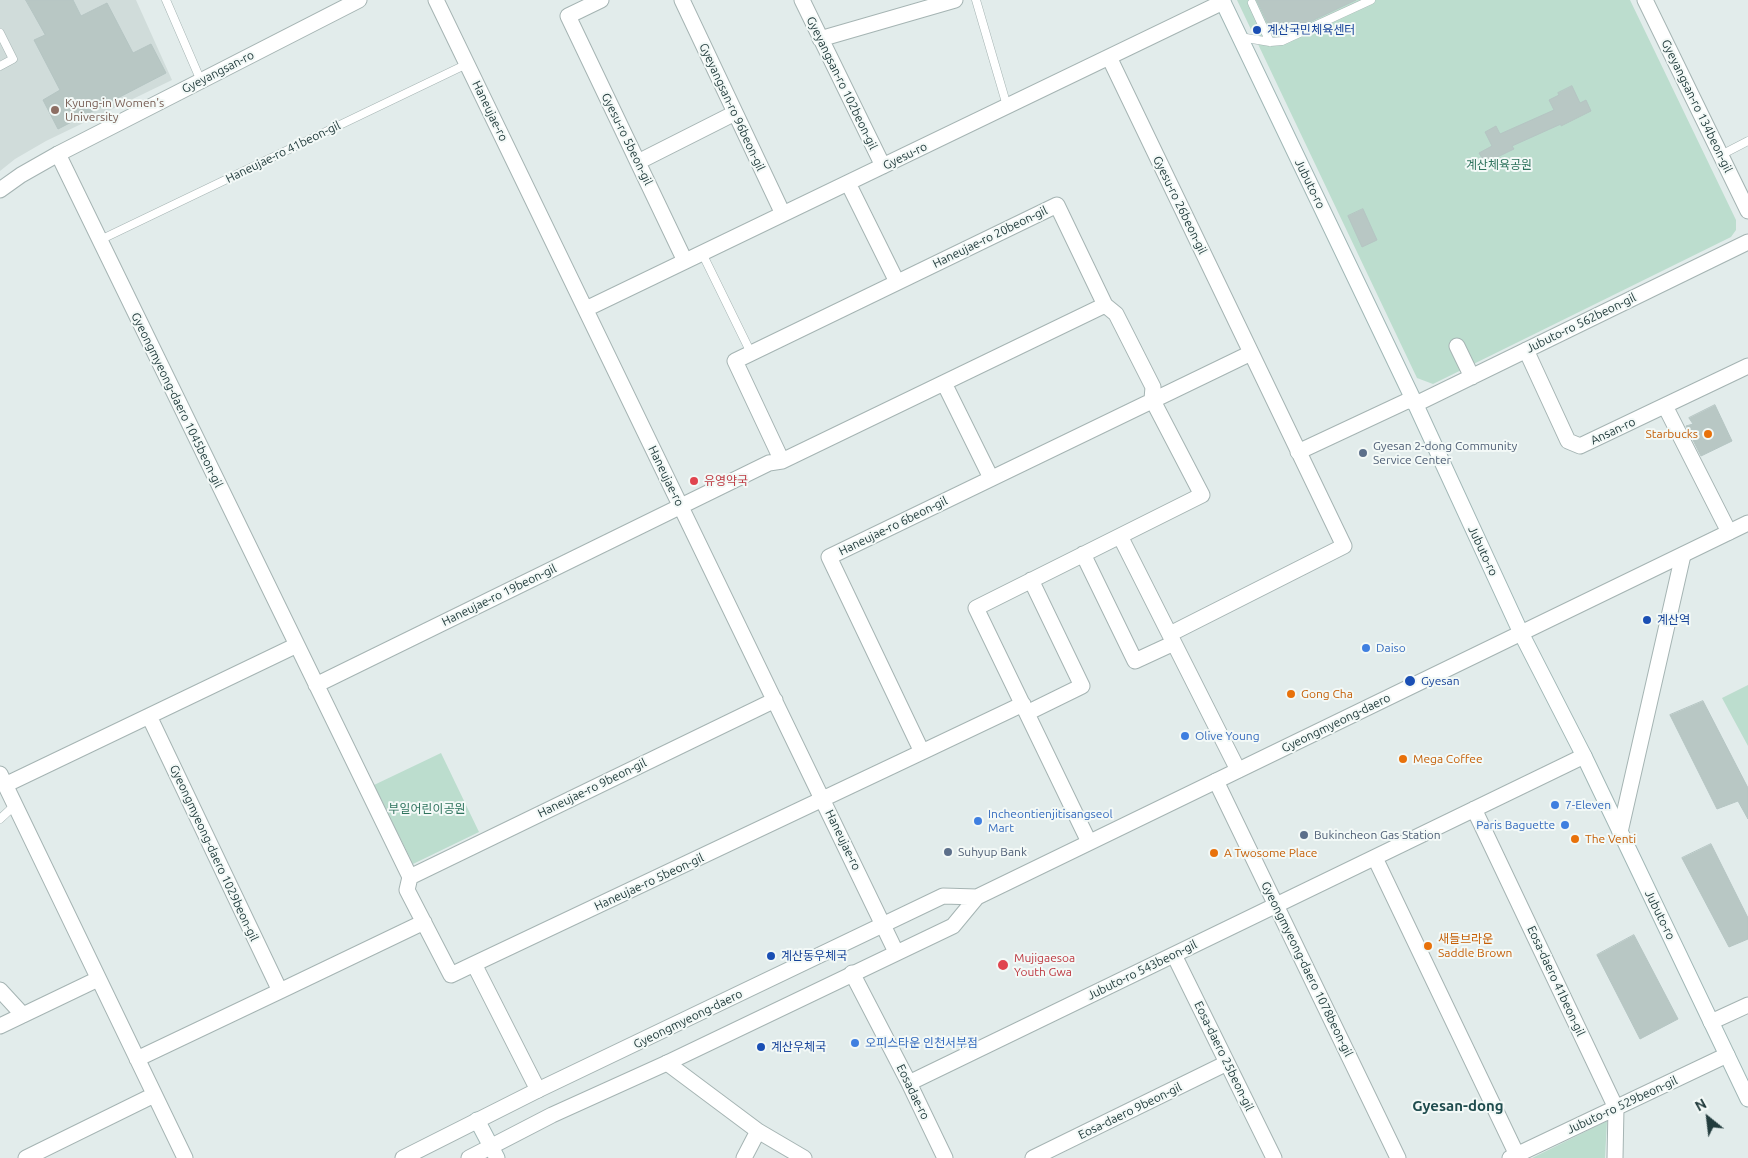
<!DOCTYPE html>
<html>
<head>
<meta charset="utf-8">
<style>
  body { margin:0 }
  #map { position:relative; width:1748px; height:1158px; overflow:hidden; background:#e2eceb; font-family:Ubuntu,sans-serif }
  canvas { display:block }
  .north { position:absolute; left:1683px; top:1093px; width:50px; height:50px; -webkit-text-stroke:4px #f3f9f7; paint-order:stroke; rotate:331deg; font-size:14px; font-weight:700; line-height:20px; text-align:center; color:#223c3d }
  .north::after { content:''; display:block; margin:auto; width:18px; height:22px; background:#223c3d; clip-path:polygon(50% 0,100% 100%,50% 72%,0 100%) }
</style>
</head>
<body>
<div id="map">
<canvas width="1748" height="1158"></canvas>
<div class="north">N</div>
</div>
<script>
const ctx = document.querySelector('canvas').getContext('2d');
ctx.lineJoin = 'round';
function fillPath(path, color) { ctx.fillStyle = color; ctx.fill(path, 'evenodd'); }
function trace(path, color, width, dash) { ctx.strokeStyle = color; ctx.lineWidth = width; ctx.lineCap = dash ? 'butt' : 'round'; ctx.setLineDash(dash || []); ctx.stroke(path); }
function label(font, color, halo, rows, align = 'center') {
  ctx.font = font + ' Ubuntu,"Noto Sans KR",sans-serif'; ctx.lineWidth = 4; ctx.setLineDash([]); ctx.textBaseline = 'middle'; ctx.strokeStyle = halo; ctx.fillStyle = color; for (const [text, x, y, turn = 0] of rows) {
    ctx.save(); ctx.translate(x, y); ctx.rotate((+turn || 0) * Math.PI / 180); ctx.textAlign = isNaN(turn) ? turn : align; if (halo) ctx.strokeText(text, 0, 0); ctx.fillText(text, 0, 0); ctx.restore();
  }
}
fillPath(new Path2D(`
  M0,0H136L172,80L46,141L15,159L0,171Z`), '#d0dcda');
fillPath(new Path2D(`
  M1237,0H1630L1736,220V230L1731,237L1433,384L1417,378Z
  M1748,685V746L1722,698Z
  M441,753L479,832L413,864L374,785Z
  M1607,1121L1605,1158H1532Z`), '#bcddce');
const building = new Path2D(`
  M26,0H73L81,16L107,3L133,53L151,44L166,73L58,129L43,100L60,90L34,40L45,35Z
  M1257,0H1356L1280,36H1274Z
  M1572,86L1580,103L1586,100L1591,111L1561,126V124L1512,146L1514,149L1485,163L1479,153L1492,146L1485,132L1496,126L1500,134L1554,110L1549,100L1559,95L1558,93Z
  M1363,209L1377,240L1362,247L1348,216Z
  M1715,405L1732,441L1701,456L1686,426L1693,424L1689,418Z
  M1703,701L1748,788V819L1738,801L1717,809L1670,715Z
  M1711,844L1748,918V939L1729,947L1682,858Z
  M1634,935L1678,1019L1640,1039L1597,955Z`);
fillPath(building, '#b8c7c4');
trace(building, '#b5c5c3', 1);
const service = new Path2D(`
  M166,0L201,81
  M976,0L1007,106
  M1252,3L1270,42
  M0,33L13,59L0,66
  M1240,37L1270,42L1282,41L1371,0
  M1721,155L1748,141
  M100,240L467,64
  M702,253L751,353
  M0,819L15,805`);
const minor = new Path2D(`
  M436,0L896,952
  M601,0L568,16L685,261
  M682,0L783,214
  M802,0L883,166
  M1645,0L1748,211
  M820,39L955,0
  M1109,57L1344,546L1170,634
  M58,154L410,877L407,890L451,975L474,964L538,1090
  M638,162L735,113
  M848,183L897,282
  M586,309L1223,2
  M1457,346L1472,377
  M1526,350L1568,441L1580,446L1748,366
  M944,383L991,478
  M1665,406L1729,532
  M1298,452L1407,401L1420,402L1748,242
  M1120,536L1238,770
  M1083,554L1135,661L1174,643
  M316,685L769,463L782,461L1105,305L1057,205L735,361L782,461
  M1027,713L1082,686L1031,580
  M149,716L297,645
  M922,752L1023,704
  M0,774L185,1158
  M1216,781L1398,1158
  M5,785L149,716L280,991L137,1059
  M1474,809L1616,1108L1615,1158
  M1620,832L1683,555
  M1089,842L976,608L1202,495L1152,399L1153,387L1116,314L1105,305
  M1375,858L1517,1155
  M410,877L775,700
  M1174,955L1274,1158
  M474,964L922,752L829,557L1251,353
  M852,973L909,1083L945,1158
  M0,990L23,1015
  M280,991L424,922
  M1711,1022L1748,1005
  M0,1026L98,979
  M667,1063L758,1131L804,1158
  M909,1083L1584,756
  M26,1158L154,1095
  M744,1158L758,1131
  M1033,1158L1227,1063
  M1510,1158L1727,1055`);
const tertiary = new Path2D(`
  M0,190L21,175L58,154L359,0
  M403,1158L538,1090L943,896L977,897
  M469,1158L552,1115L667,1063L953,926L977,897L1748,523`);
const secondary = new Path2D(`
  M1222,0L1414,401L1521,633L1584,756L1748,1099
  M477,1120L497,1158`);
trace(service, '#a5b4b3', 9);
trace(minor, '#a5b4b3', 17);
trace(tertiary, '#a5b4b3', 17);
trace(secondary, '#a1b7b6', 17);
trace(service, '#fff', 8);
trace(minor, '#fff', 15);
trace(tertiary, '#fff', 15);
trace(secondary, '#fff', 15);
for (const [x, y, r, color] of [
  [1257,30,5,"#1a4fb4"],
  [55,110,5,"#8d6e63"],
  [1708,434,5,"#e8710a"],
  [1363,453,5,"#5c6f8a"],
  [694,481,5,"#e0444e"],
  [1647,620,5,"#1a4fb4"],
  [1366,648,5,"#3f7fe0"],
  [1410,681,6,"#1a4fb4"],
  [1291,694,5,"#e8710a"],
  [1185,736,5,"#3f7fe0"],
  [1403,759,5,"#e8710a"],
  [1555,805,5,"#3f7fe0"],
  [978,821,5,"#3f7fe0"],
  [1565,825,5,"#3f7fe0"],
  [1304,835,5,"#5c6f8a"],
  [1575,839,5,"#e8710a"],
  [948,852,5,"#5c6f8a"],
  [1214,853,5,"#e8710a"],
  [1428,946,5,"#e8710a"],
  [771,956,5,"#1a4fb4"],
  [1003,965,6,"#e0444e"],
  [855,1043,5,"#3f7fe0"],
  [761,1047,5,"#1a4fb4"]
]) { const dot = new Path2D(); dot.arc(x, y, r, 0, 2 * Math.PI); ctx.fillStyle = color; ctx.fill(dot); trace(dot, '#f3f9f7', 2); }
label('12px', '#164399', '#f3f9f7', [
  ["계산국민체육센터",1267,30],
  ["계산역",1657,620],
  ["Gyesan",1421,681],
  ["계산동우체국",781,956],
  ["계산우체국",771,1047]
], 'left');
label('12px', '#223c3d', '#f3f9f7', [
  ["Gyeyangsan-ro",218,72,-27],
  ["Gyeyangsan-ro 102beon-gil",842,83,64],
  ["Gyeyangsan-ro 134beon-gil",1697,106,64],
  ["Gyeyangsan-ro 96beon-gil",732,107,65],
  ["Haneujae-ro",490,111,64],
  ["Gyesu-ro 5beon-gil",627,139,64],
  ["Haneujae-ro 41beon-gil",283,152,-26],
  ["Gyesu-ro",905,156,-26],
  ["Jubuto-ro",1310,184,64],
  ["Gyesu-ro 26beon-gil",1180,205,64],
  ["Haneujae-ro 20beon-gil",990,237,-26],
  ["Jubuto-ro 562beon-gil",1581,323,-26],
  ["Gyeongmyeong-daero 1045beon-gil",177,400,64],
  ["Ansan-ro",1613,431,-25],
  ["Haneujae-ro",666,476,64],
  ["Haneujae-ro 6beon-gil",893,526,-26],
  ["Jubuto-ro",1483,551,65],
  ["Haneujae-ro 19beon-gil",499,595,-26],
  ["Gyeongmyeong-daero",1336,723,-26],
  ["Haneujae-ro 9beon-gil",592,788,-26],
  ["Haneujae-ro",843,840,64],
  ["Gyeongmyeong-daero 1029beon-gil",214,853,65],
  ["Haneujae-ro 5beon-gil",649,882,-25],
  ["Jubuto-ro",1660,915,64],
  ["Gyeongmyeong-daero 1078beon-gil",1307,969,64],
  ["Jubuto-ro 543beon-gil",1142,970,-26],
  ["Eosa-daero 41beon-gil",1556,981,65],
  ["Gyeongmyeong-daero",688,1019,-26],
  ["Eosa-daero 25beon-gil",1224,1056,64],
  ["Eosadae-ro",913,1092,64],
  ["Jubuto-ro 529beon-gil",1622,1105,-25],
  ["Eosa-daero 9beon-gil",1130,1111,-26]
]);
label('12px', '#785e54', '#f3f9f7', [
  ["Kyung-in Women's",65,103],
  ["University",65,117]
], 'left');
label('12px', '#2e735d', '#f3f9f7', [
  ["계산체육공원",1499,165],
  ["부일어린이공원",427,809]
]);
label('12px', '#c56008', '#f3f9f7', [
  ["Starbucks",1698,434,"right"],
  ["Gong Cha",1301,694],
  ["Mega Coffee",1413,759],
  ["The Venti",1585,839],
  ["A Twosome Place",1224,853],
  ["새들브라운",1438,939],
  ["Saddle Brown",1438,953]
], 'left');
label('12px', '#4e5e75', '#f3f9f7', [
  ["Gyesan 2-dong Community",1373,446],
  ["Service Center",1373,460],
  ["Bukincheon Gas Station",1314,835],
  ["Suhyup Bank",958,852]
], 'left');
label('12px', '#be3a42', '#f3f9f7', [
  ["유영약국",704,481],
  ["Mujigaesoa",1014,958],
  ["Youth Gwa",1014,972]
], 'left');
label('12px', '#366cbe', '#f3f9f7', [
  ["Daiso",1376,648],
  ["Olive Young",1195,736],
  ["7-Eleven",1565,805],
  ["Incheontienjitisangseol",988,814],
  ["Mart",988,828],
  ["Paris Baguette",1555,825,"right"],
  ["오피스타운 인천서부점",865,1043]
], 'left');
label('bold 15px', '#1f4c4e', '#f3f9f7', [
  ["Gyesan-dong",1458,1106]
]);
</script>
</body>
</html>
